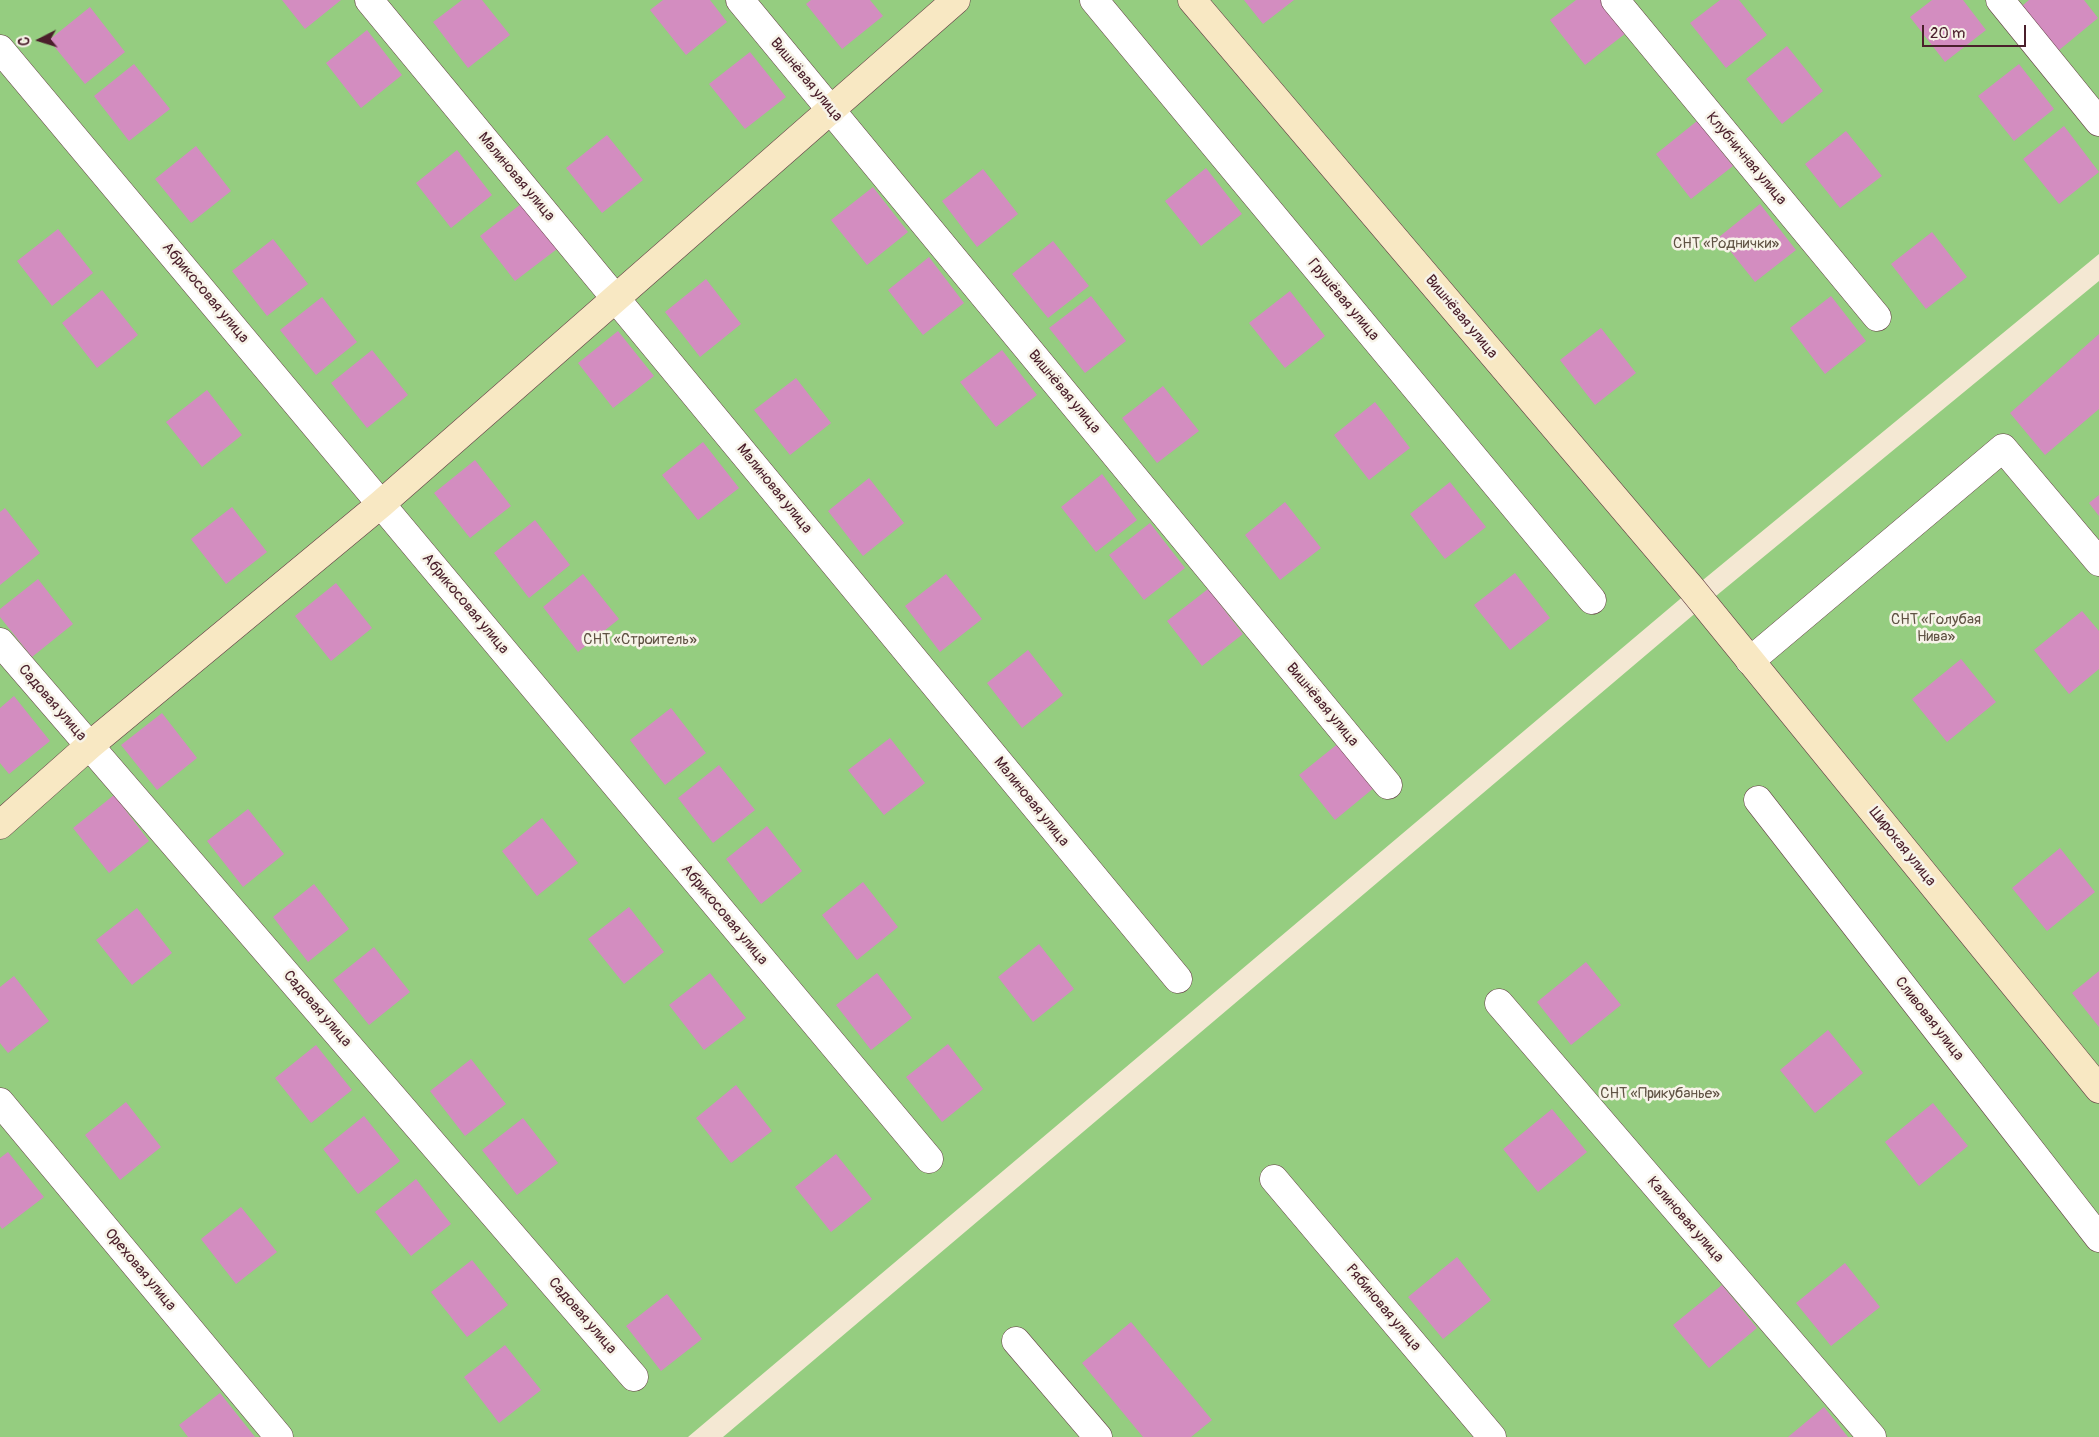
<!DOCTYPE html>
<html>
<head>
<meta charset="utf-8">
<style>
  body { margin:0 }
  #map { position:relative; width:2099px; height:1437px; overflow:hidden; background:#f4e8d3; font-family:Pangolin,sans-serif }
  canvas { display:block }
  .north { position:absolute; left:15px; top:15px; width:50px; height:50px; -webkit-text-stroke:4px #f7f3e8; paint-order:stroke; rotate:265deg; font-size:14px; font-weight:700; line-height:20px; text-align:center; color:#4a1f2b }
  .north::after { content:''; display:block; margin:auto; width:18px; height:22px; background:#4a1f2b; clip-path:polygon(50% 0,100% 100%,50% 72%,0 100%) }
  .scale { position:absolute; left:1922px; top:25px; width:104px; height:22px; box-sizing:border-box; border:2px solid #4a1f2b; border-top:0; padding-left:6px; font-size:15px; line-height:18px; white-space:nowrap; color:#4a1f2b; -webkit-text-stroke:4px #f7f3e8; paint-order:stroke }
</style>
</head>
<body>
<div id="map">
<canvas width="2099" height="1437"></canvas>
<div class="north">С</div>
<div class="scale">20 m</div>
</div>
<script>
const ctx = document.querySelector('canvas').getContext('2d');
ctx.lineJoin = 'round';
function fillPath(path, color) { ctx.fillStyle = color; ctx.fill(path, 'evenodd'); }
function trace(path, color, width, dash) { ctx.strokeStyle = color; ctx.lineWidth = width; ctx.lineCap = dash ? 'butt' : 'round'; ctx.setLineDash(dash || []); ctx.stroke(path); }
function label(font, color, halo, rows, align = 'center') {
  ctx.font = font + ' Pangolin,sans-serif'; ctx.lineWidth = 5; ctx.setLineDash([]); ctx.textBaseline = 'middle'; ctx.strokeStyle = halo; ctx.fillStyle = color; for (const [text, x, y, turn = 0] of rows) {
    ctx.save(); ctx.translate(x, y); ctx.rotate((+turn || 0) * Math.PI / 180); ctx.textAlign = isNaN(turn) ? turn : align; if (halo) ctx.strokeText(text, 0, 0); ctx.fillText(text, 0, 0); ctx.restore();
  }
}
fillPath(new Path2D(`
  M0,0H2099V254L1692,589L688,1437H0Z
  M2099,281V1437H723L1705,605Z`), '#95cd80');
fillPath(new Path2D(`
  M282,0H341L305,29Z
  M462,0H482L510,35L468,68L433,22Z
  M663,0H710L727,22L686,55L650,10Z
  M811,0H870L883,16L842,49L806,4Z
  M1244,0H1294L1263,24Z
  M1576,0H1601L1626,33L1585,65L1550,20Z
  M1720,0H1739L1767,35L1726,68L1690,23Z
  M1932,0H1963L1986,30L1945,62L1910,17Z
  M2029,0H2084L2098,18L2058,51L2022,6Z
  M90,7L125,52L85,84L49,40Z
  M367,30L402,75L361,108L326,63Z
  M1787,46L1823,91L1782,124L1746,79Z
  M750,52L786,97L745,129L709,84Z
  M134,64L170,109L129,141L94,96Z
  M2019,64L2054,109L2014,141L1978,96Z
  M1697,121L1733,166L1691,199L1656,154Z
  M2064,126L2099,172L2059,204L2023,159Z
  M1846,131L1882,176L1840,208L1805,164Z
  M607,135L643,180L602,213L566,168Z
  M196,146L231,191L191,223L155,179Z
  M457,150L492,195L451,228L416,183Z
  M1206,168L1242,214L1201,246L1165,201Z
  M983,169L1018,214L977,247L942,201Z
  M873,187L908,232L867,265L831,220Z
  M521,204L557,249L515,281L480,236Z
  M1760,204L1796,250L1755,282L1719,237Z
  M58,229L93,273L52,306L17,261Z
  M1932,232L1967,277L1926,309L1891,264Z
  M273,239L308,284L267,316L232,271Z
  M1053,241L1089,286L1048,318L1012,274Z
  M929,257L964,303L923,335L888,290Z
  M706,279L741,324L700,357L665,312Z
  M102,290L138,335L97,368L62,323Z
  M1290,291L1325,336L1285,368L1249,323Z
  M1091,296L1126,341L1085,373L1049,328Z
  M1831,296L1866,341L1825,374L1790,328Z
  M322,297L357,342L316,375L280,330Z
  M1601,328L1636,373L1595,405L1560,360Z
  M618,331L654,376L613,408L578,363Z
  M2099,334V409L2045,455L2010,413Z
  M372,350L408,395L367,428L331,383Z
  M1002,350L1037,395L996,427L960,382Z
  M796,378L831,423L790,455L754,410Z
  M1163,386L1199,431L1157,463L1122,418Z
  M207,390L242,435L202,467L166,422Z
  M1375,402L1410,448L1369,480L1334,435Z
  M703,442L739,488L698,520L662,475Z
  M475,460L511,506L470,538L434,493Z
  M1102,474L1137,520L1096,552L1061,507Z
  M869,478L904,523L863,556L828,511Z
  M1450,482L1486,527L1445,559L1410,514Z
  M2099,495V516L2089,503Z
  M1285,502L1321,548L1280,580L1245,535Z
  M232,507L267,552L226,584L191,539Z
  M5,508L40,553L0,585V512Z
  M535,520L570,565L529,598L494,553Z
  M1150,523L1185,568L1144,600L1109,555Z
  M1515,573L1550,618L1510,650L1474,605Z
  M583,574L619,619L578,652L543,607Z
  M946,574L982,619L940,652L905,606Z
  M38,579L73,624L32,657L0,617V609Z
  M336,583L372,628L331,661L295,616Z
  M1208,589L1243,634L1202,666L1167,621Z
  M2082,611L2099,631V669L2069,694L2034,650Z
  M1028,650L1063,695L1022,728L987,683Z
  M1961,659L1996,702L1947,742L1912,699Z
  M14,696L50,741L9,774L0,763V708Z
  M671,708L706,753L665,785L630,740Z
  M162,713L197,758L157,790L121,745Z
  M890,738L925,783L884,815L848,770Z
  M1340,742L1375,787L1335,820L1299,775Z
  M719,765L755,810L713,843L678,798Z
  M114,795L149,841L109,873L73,828Z
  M248,809L284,854L243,887L207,841Z
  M542,818L578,863L537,896L502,851Z
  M767,826L802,871L761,904L726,859Z
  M2060,848L2095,892L2047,931L2012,888Z
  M863,882L898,927L857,960L822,915Z
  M314,884L349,929L308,962L273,917Z
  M629,907L664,952L624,984L588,939Z
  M137,908L172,953L132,985L96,940Z
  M1039,944L1074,989L1033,1022L998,977Z
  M374,947L410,992L369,1025L333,980Z
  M1586,962L1621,1005L1571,1045L1537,1002Z
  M2099,971V1027L2072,993Z
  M710,973L746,1018L704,1050L669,1005Z
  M877,973L912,1018L871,1050L836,1005Z
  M14,976L49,1021L8,1053L0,1043V987Z
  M1828,1030L1863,1073L1815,1113L1780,1070Z
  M948,1044L983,1089L942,1122L906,1077Z
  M316,1045L352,1090L311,1123L275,1078Z
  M471,1059L506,1104L465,1136L430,1091Z
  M736,1085L772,1131L731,1163L696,1118Z
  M126,1102L161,1147L120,1180L85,1135Z
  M1933,1103L1968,1146L1919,1186L1885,1142Z
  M1552,1109L1587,1152L1538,1192L1503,1149Z
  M364,1116L400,1161L358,1194L323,1149Z
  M523,1118L558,1163L517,1195L482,1150Z
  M8,1152L44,1197L2,1229L0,1226V1158Z
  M836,1154L872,1199L831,1232L795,1187Z
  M416,1179L451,1224L411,1256L375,1212Z
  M241,1207L277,1252L236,1284L201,1239Z
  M1457,1257L1491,1300L1443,1339L1408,1297Z
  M472,1260L508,1305L467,1337L431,1292Z
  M1845,1263L1880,1307L1831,1346L1796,1303Z
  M1722,1285L1757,1328L1709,1368L1673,1325Z
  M667,1294L702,1339L661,1371L626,1326Z
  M1131,1322L1212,1420L1191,1437H1143L1082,1363Z
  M505,1345L541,1390L499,1423L464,1377Z
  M220,1393L255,1437H188L179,1425Z
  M1824,1407L1848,1437H1788Z`), '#d38dc0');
const street = new Path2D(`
  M369,0L1178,979
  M740,0L1388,785
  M1094,0L1592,600
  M1615,0L1877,317
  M2000,0L2099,122
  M0,49L929,1159
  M0,642L634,1377
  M1750,661L2003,448L2099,562
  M1758,800L2099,1238
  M1499,1003L1872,1437
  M0,1102L279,1437
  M1274,1179L1492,1437
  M1016,1341L1098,1437`);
const secondary = new Path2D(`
  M1192,0L1692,589L2099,1089
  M0,825L89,746L381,504L956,0`);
trace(street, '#643d44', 29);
trace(secondary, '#643d44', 29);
trace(street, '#fff', 28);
trace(secondary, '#f8e8c3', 28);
label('15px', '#4a1f2b', '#f7f3e8', [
  ["Вишнёвая улица",806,80,50],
  ["Клубничная улица",1746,159,50],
  ["Малиновая улица",516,177,50],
  ["Абрикосовая улица",205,293,50],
  ["Грушёвая улица",1343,300,50],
  ["Вишнёвая улица",1461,317,50],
  ["Вишнёвая улица",1064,392,50],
  ["Малиновая улица",774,489,51],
  ["Абрикосовая улица",465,604,50],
  ["Садовая улица",52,703,49],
  ["Вишнёвая улица",1322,705,50],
  ["Малиновая улица",1031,802,51],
  ["Широкая улица",1902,847,51],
  ["Абрикосовая улица",724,915,50],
  ["Садовая улица",317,1009,49],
  ["Сливовая улица",1929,1019,52],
  ["Калиновая улица",1685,1220,49],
  ["Ореховая улица",140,1270,50],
  ["Рябиновая улица",1383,1308,50],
  ["Садовая улица",582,1316,49]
]);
label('15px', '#605344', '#f7f3e8', [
  ["СНТ «Роднички»",1726,244],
  ["СНТ «Голубая",1936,620],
  ["Нива»",1936,637],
  ["СНТ «Строитель»",640,640],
  ["СНТ «Прикубанье»",1660,1094]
]);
</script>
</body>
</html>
